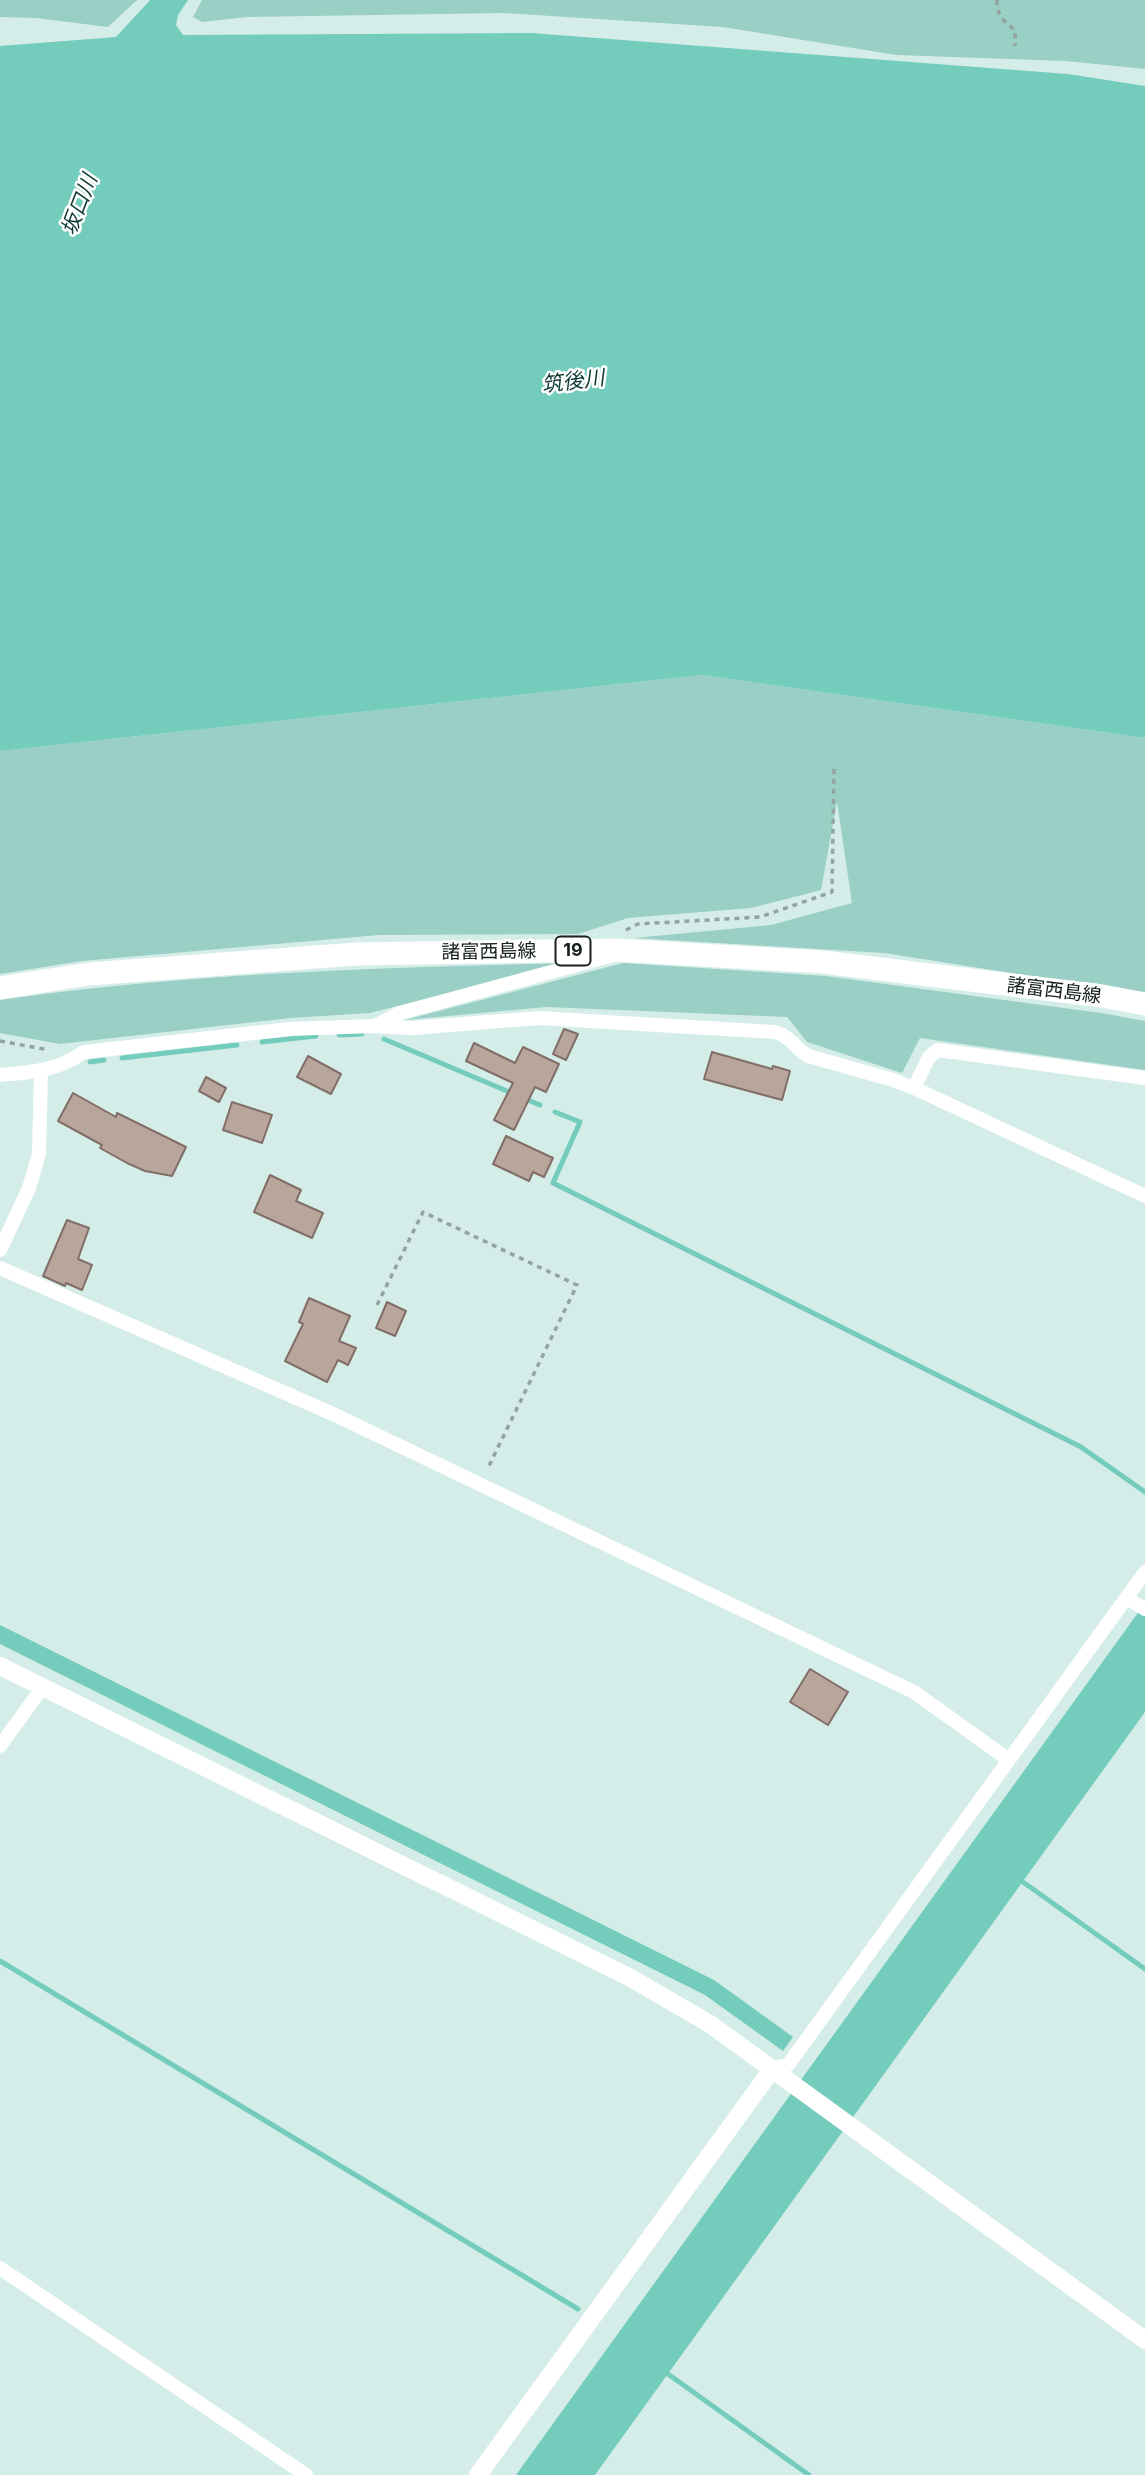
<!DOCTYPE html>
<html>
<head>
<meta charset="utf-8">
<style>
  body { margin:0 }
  canvas { display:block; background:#d5ede8 }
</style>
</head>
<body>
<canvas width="1145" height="2475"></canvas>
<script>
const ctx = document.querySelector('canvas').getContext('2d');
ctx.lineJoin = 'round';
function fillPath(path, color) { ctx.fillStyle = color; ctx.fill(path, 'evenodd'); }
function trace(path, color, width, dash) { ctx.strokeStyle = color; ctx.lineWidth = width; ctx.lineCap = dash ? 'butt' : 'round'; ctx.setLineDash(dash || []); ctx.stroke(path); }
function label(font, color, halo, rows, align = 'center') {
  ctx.font = font + ' Inter,"Noto Sans JP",sans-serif'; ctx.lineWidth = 5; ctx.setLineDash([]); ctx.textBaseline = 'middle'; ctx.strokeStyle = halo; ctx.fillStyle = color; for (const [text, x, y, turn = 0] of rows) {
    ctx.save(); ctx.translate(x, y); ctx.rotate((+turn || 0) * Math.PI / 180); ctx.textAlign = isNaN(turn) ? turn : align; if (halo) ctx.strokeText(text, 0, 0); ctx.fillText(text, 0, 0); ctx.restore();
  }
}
fillPath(new Path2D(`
  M0,0H137L108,27L36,18L0,17Z
  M202,0H1145V69L1066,61L896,55L723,27L504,13L247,17L202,22L193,17Z
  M702,675L1145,738V994L884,953L634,938L771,925L852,903L837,802L821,890L751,908L628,918L578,934L379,935L82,961L0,974V751Z
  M566,963L370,1013L290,1018L60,1044L0,1033V1000C187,973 377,968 566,963Z
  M623,963L826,976L1101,1013L1145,1021V1070L920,1038L902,1073L807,1042L787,1017L546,1007L405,1020Z`), '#99cfc4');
fillPath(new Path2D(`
  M150,0H188L178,15L176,25L183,35L531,33L1068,74L1145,86V738L702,675L0,751V46L116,37Z
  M1145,1603V1712L595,2475H516Z
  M0,1625L714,1980L793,2037L783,2051L705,1995L0,1644Z`), '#73ccbc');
trace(new Path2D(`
  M339,1035L362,1034
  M384,1039L514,1094
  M262,1042L316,1036
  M122,1058L237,1045
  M90,1062L104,1060
  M523,1098L540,1105
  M555,1112L580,1122L553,1183L1081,1447L1145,1492
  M1023,1882L1145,1969
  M0,1961L578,2309
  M668,2374L809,2475`), '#73ccbc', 5);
const building = new Path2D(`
  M564,1029L578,1034L566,1060L553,1054Z
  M474,1043L515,1063L523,1047L559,1064L546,1092L535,1087L514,1130L494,1120L513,1083L466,1061Z
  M712,1052L772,1069L773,1066L790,1071L782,1100L704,1079Z
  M308,1056L341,1074L331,1094L297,1077Z
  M206,1077L226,1088L219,1102L199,1091Z
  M73,1093L116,1117L117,1113L186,1147L172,1176L145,1171L127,1163L100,1148L102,1145L58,1121Z
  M232,1102L272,1115L262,1143L223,1130Z
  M506,1136L553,1158L544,1177L533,1172L529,1181L493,1164Z
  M270,1175L301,1190L296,1201L323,1213L312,1238L254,1212Z
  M67,1220L89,1228L78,1259L92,1265L82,1290L66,1283L65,1286L43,1276Z
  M309,1298L350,1316L339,1341L356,1348L348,1365L338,1360L327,1382L285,1361L303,1324L299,1322Z
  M387,1302L406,1311L395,1336L376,1328Z
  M810,1669L848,1692L828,1725L790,1702Z`);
fillPath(building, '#b8a59c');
trace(building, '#816f67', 2);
trace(new Path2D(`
  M997,0C996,14 1004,22 1015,30V46
  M626,930L638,924L760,917L832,892L834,764
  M0,1041L49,1050
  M377,1305L423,1212L577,1285L487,1470`), '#92a4a0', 3.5, [5, 5]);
trace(new Path2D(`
  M375,1026L400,1013L610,956
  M0,1075C32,1072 57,1071 84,1052L289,1029L374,1026L412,1028L539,1018L775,1032C790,1036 795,1048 808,1056L890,1079L914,1088L1145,1196
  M914,1088L929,1057L938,1050L1145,1078
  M0,1250L29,1188L39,1154L41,1071
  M0,1268L333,1414L914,1692L1009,1760
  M1126,1598L1145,1609
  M0,1746L43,1687
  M773,2068L788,2065L1145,1572
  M0,2268L306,2475`), '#fff', 14);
trace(new Path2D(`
  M0,1666L629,1977L710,2024L1145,2340
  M478,2475L773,2068`), '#fff', 18);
trace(new Path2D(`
  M0,988L89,974L356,954L615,950L823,962L1102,996L1145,1004`), '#fff', 23);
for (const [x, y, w] of [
  [573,951,35]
]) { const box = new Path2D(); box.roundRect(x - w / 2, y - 14.5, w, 29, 5); ctx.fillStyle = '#fff'; ctx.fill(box); trace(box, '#161f1d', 2); }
label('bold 18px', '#161f1d', null, [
  ["19",573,951]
]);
label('19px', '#161f1d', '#fff', [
  ["諸富西島線",489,952,-1],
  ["諸富西島線",1054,991,7]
]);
label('italic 21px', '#0f3a33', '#fff', [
  ["坂口川",80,205,-69],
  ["筑後川",573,382,-7]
]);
</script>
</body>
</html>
